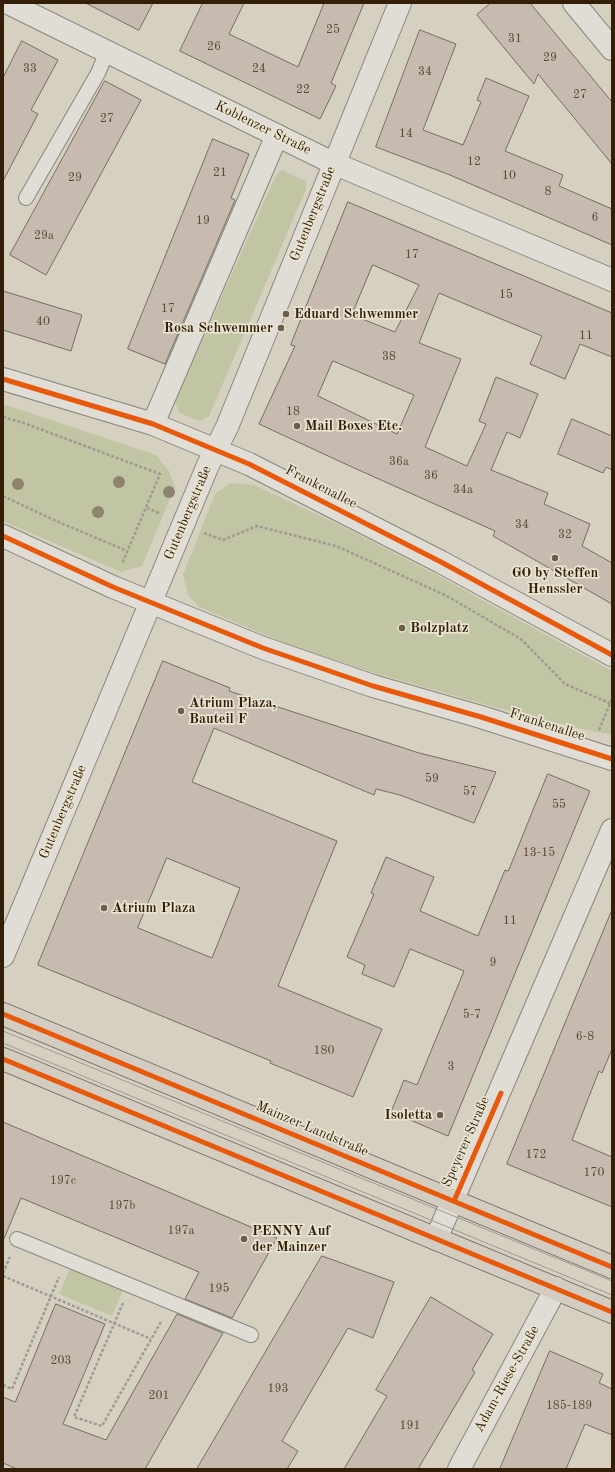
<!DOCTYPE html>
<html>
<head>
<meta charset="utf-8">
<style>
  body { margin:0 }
  #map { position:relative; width:615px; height:1472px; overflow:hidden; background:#d5d0c0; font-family:"Old Standard TT",serif }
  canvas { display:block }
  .frame { position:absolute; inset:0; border:4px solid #331f08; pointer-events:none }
</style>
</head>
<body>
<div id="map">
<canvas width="615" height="1472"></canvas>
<div class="frame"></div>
</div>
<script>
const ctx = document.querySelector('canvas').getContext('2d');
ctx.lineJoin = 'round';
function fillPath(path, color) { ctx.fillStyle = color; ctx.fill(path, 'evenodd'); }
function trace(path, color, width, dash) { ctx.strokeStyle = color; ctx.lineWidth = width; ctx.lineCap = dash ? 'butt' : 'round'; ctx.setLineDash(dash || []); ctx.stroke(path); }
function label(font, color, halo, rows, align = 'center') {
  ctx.font = font + ' "Old Standard TT",serif'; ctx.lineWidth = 3.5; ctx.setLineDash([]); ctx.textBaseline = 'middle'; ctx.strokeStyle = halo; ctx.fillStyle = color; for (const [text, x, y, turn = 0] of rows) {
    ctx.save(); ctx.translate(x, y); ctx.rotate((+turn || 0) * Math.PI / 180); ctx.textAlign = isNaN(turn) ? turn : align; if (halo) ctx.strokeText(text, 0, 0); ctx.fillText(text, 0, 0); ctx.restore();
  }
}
fillPath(new Path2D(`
  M282,170L306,181V189L209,416L200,421L179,413L175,401L276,175Z
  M3,404L156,455L169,471L175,487L142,566L121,572L3,521Z
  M230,483L254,485L344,527L435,574L612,671V735L573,727L498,708L378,674L287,644L199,607L188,595L183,575L215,494Z
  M70,1268L123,1290L112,1316L59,1294Z`), '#c2c5a4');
const building = new Path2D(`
  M86,3H153L139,30Z
  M203,3H244L229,34L298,67L324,3H364L331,83L336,86L320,119L180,51Z
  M491,3H530L612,102V164L538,74L534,84L477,15Z
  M420,30L456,44L423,130L463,145L481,102L477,100L486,78L529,96L505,151L563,175L559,186L612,209V245L450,175L376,147Z
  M22,41L58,60L31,110L38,114L3,181V78Z
  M105,81L141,100L46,275L10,255Z
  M213,139L249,154L231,198L235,200L233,205L165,364L128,349Z
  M348,202L612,313V357L580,344L565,379L530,364L542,336L439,293L419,343L461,359L425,447L467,466L486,424L479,421L496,377L538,394L520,438L507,432L491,470L548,493L544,504L590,524L582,546L612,563V604L493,536L495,531L352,467L259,424L295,346L291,345ZM373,265L419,285L395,332L352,315ZM333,361L414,395L397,434L318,396Z
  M3,291L82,315L71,351L3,330Z
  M572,419L612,436V470L606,467L603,473L558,454Z
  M163,661L230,688L229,691L419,753L496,772L474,823L400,795L376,789L374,795L214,728L192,782L337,841L278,986L382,1029L353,1097L270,1063L271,1061L38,965ZM167,858L240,888L212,958L138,928Z
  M548,774L590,791L448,1136L391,1112L404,1080L417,1085L464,971L410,949L394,987L362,974L365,965L347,957L374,894L371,893L386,857L434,877L420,911L478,936L505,870L508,871Z
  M612,910V1049L602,1073L599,1071L572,1140L612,1157V1207L507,1164Z
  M3,1122L277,1238L232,1318L185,1299L199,1272L21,1198L3,1241Z
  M322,1256L394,1282L373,1338L348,1328L282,1441L298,1451L287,1469H197Z
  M431,1297L493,1334L472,1370L475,1372L418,1469H344L387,1396L376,1390Z
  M56,1304L105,1324L63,1424L106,1440L177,1314L223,1333L145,1469H17L3,1463V1397L15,1402Z
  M550,1351L603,1374L599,1383L612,1389V1435L585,1424L566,1469H500Z`);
fillPath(building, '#c7baaf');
trace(building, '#746e62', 1);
const service = new Path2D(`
  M26,198L98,73L107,52
  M17,1239L251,1335`);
const minor = new Path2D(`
  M8,3L333,163L612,280
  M574,3L612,49
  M3,379L153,424L249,464L441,562L612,655
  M153,424L277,135
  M3,536L113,587L263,648L373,686L481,717L612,759
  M3,956L208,465L227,427L400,3
  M436,1239L612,830
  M459,1469L556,1288`);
const primary = new Path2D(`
  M3,1014L612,1267
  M3,1059L612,1312`);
trace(service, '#8c867b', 16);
trace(minor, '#8c867b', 24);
trace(primary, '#746e62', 24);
trace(new Path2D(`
  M3,417L21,422L160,474L122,564
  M3,496L54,520L127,551
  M147,508L161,514
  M204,533L223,540L257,526L336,546L445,595L521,639L565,684L612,704
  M599,730L612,699
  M3,1273L10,1257
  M3,1276L151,1339
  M123,1303L74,1417L102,1426L162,1320
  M3,1385L12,1389L59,1277`), '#9f9b93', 2.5, [3, 2]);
trace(service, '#dfddd5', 14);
trace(minor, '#dfddd5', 22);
trace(primary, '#d3cdc1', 22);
trace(new Path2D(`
  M3,1031L612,1281
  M3,1043L612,1295`), '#9f9b93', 1);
trace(new Path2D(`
  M3,379L153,424L249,464L441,562L612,655
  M3,536L113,587L263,648L373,686L481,717L612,759
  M3,1014L612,1267
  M3,1059L612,1312
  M454,1201L501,1093`), '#e8590c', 5);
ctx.fillStyle = '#8e846e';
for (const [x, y] of [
  [119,482],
  [18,484],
  [169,492],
  [98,512]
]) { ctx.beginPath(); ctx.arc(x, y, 6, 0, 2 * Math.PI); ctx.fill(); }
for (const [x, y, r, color] of [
  [286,314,4,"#6c5d48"],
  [281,328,4,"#6c5d48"],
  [297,426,4,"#6c5d48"],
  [555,558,4,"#6c5d48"],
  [402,628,4,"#6c5d48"],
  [181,711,4,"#6c5d48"],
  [104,908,4,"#6c5d48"],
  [440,1115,4,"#6c5d48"],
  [244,1239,4,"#6c5d48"]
]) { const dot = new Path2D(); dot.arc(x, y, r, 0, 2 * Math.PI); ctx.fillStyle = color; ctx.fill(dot); trace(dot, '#e9e3d1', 1.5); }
label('12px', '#5a4734', null, [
  ["25",333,30],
  ["31",515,39],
  ["26",214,47],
  ["29",550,58],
  ["33",30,69],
  ["24",259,69],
  ["34",425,72],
  ["22",303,90],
  ["27",580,95],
  ["27",107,119],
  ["14",406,134],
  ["12",474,162],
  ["21",220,173],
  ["10",509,176],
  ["29",75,178],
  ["8",548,192],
  ["6",595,218],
  ["19",203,221],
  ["29a",44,236],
  ["17",412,255],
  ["15",506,295],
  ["17",168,309],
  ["40",43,322],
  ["11",586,336],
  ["38",389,357],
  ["18",293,412],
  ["36a",399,462],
  ["36",431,476],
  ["34a",463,490],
  ["34",522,525],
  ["32",565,535],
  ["59",432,779],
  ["57",470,792],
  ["55",559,805],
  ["13-15",539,853],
  ["11",510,921],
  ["9",493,963],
  ["5-7",472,1015],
  ["6-8",585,1037],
  ["180",324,1051],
  ["3",451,1067],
  ["172",536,1155],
  ["170",594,1173],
  ["197c",63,1181],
  ["197b",122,1206],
  ["197a",181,1231],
  ["195",219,1289],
  ["203",61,1361],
  ["193",278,1389],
  ["201",159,1396],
  ["185-189",569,1406],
  ["191",410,1426]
]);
label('14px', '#331f08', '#e9e3d1', [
  ["Koblenzer Straße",263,128,26],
  ["Gutenbergstraße",313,214,-68],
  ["Frankenallee",321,487,27],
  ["Gutenbergstraße",188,513,-67],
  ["Frankenallee",547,725,18],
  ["Gutenbergstraße",63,812,-67],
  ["Mainzer Landstraße",312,1129,23],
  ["Speyerer Straße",466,1142,-66],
  ["Adam-Riese-Straße",507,1379,-61]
]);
label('bold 14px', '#331f08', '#e9e3d1', [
  ["Eduard Schwemmer",294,314],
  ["Rosa Schwemmer",273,328,"right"],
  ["Mail Boxes Etc.",305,426],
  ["GO by Steffen",555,573,"center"],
  ["Henssler",555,589,"center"],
  ["Bolzplatz",410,628],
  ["Atrium Plaza,",189,703],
  ["Bauteil F",189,719],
  ["Atrium Plaza",112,908],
  ["Isoletta",432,1115,"right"],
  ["PENNY Auf",252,1231],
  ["der Mainzer",252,1247]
], 'left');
</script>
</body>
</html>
